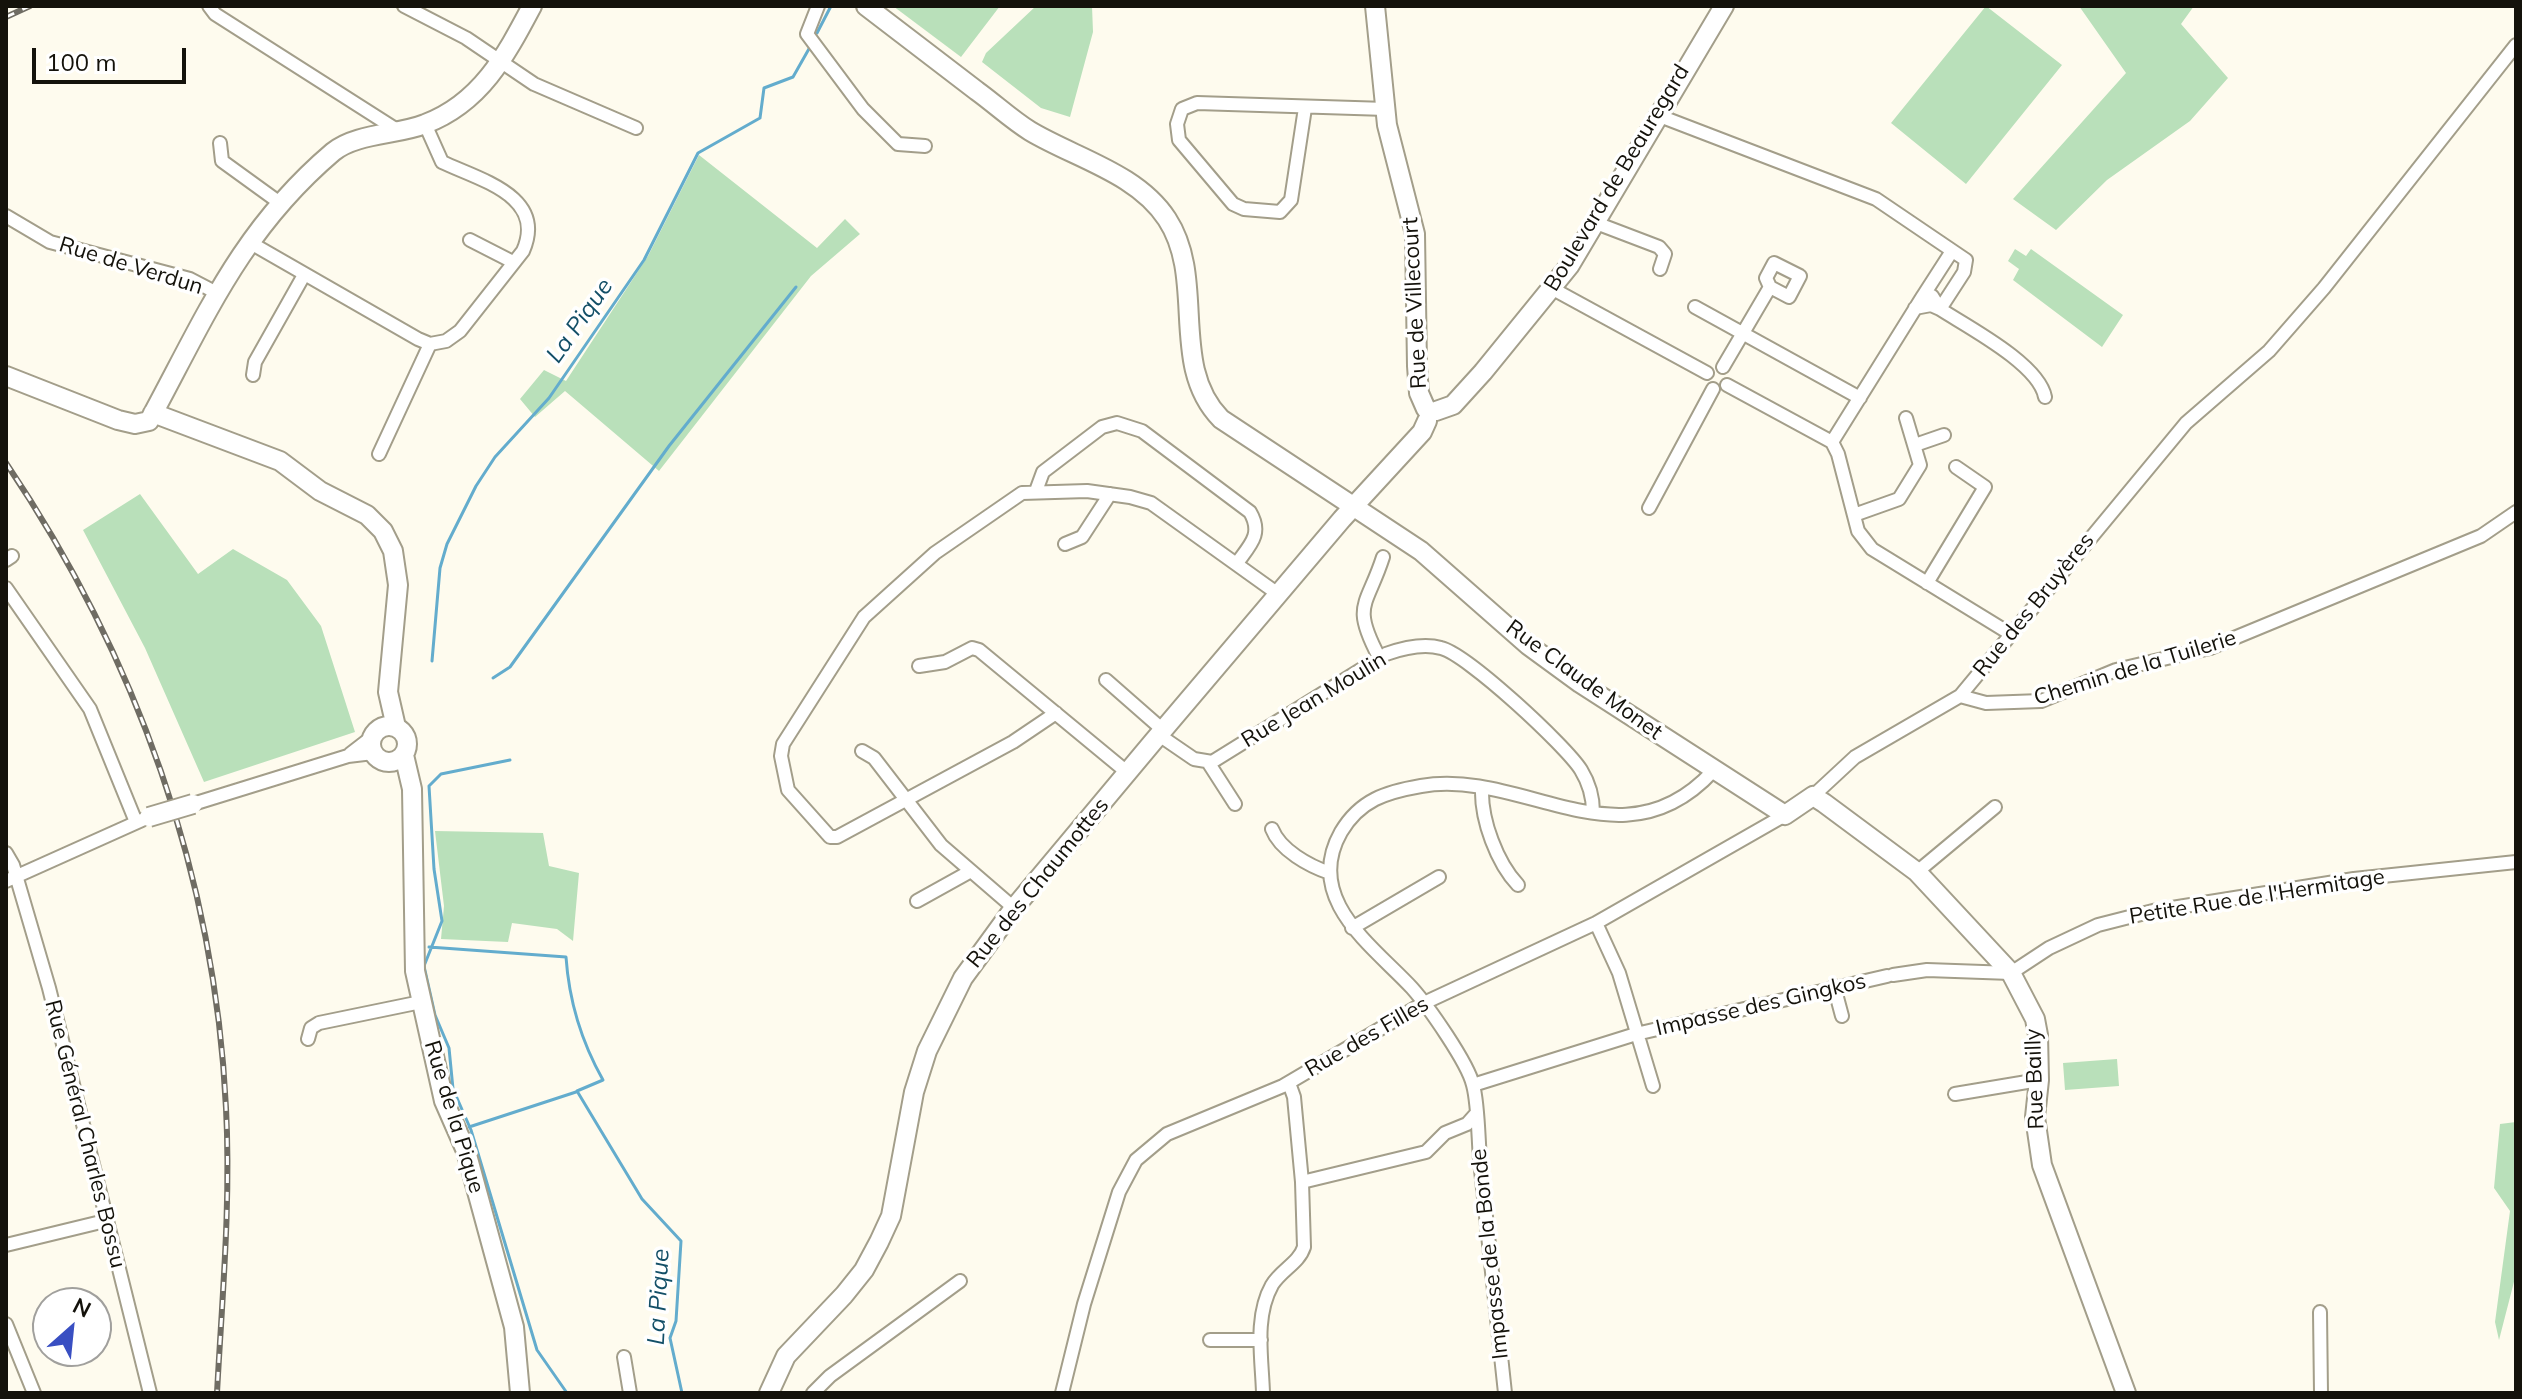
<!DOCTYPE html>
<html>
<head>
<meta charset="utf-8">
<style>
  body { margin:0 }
  #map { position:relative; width:2522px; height:1399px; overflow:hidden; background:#fefbee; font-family:Mulish,sans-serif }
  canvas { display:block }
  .frame { position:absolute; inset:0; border:8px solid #14120b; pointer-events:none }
  .north { position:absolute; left:32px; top:1287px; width:80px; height:80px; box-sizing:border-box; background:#fff; border:2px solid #a1a09d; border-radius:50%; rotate:27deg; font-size:22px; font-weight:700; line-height:32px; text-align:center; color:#14120b }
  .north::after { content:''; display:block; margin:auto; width:28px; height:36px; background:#394fc2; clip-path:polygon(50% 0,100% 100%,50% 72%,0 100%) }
  .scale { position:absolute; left:32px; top:48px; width:154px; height:36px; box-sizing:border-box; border:4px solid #14120b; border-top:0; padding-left:10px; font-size:24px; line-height:28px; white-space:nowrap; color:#14120b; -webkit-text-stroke:6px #fff; paint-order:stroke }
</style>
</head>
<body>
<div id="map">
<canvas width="2522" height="1399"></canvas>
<div class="frame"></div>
<div class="north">N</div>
<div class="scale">100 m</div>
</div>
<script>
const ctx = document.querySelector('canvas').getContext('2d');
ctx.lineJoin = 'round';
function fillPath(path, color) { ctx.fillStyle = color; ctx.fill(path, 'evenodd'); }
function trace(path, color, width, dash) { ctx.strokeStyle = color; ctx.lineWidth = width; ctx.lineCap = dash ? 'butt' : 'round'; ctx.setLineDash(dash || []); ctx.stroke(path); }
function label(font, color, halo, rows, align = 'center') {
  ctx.font = font + ' Mulish,sans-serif'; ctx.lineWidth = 7; ctx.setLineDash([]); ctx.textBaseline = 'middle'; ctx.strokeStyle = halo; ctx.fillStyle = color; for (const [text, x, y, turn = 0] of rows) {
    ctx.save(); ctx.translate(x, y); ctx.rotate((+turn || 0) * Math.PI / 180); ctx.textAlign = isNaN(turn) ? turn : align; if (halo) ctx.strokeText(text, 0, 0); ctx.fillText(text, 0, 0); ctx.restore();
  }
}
fillPath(new Path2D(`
  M893,6H1000L961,57Z
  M1036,6H1092L1093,32L1070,117L1041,108L982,62L986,53Z
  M1986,6L2062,65L1966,184L1891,123Z
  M2079,6H2194L2181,24L2228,78L2190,121L2107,180L2056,230L2013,199L2126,73Z
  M699,155L817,248L845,219L860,234L811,276L659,471L565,391L535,417L520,399L544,370L566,381L648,256Z
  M2015,249L2026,256L2031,249L2123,315L2102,347L2013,280L2019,269L2008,261Z
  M140,494L198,574L233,549L287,580L321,626L355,732L204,782L145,648L83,530Z
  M435,831L543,833L549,866L579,873L573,941L557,929L512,923L508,942L441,939L444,906Z
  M2117,1059L2119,1086L2065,1090L2063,1063Z
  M2516,1122V1274L2499,1340L2495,1322L2510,1211L2494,1188L2500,1124Z`), '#b9e0ba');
trace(new Path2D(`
  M817,33L831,6
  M432,661L440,568L447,544L476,486L495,457L549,398L644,260L698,153L760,118L764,88L793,77L810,47
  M493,678L510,667L669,446L796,287
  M510,760L441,774L429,786L434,869L442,921L424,966L435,1015L449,1048L453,1089L471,1130L537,1350L567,1393
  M429,947L566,957C569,1001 581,1041 603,1080L577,1091L642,1199L681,1241L676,1321L670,1338L682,1393
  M469,1127L576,1092`), '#63accd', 3);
const street = new Path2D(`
  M209,6L215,14L397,130
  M404,6L466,38L534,84L636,128
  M818,6L807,34L863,109L898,144L925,146
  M1305,108L1291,200L1280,212L1244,209L1233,204L1179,140L1177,124L1182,109L1197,103L1386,109
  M1657,115L1876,199L1966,260L1964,272L1940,309L1931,305L1915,308
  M220,143L222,161L280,203
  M6,216L50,242L190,279L215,292
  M1596,223L1659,247L1665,254L1660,269
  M470,240L513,262
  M249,242L418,339L430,344L446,341L460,331L523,251C547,196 480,180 442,162L425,124
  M1553,289L1707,373
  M1923,296L1952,251
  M1695,307L1860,398
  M1723,367L1770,287L1789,297L1800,276L1774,263L1766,278L1770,287
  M253,375L255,362L304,275
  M1727,385L1832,442L1838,454L1858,531L1872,549L2009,633
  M1832,442L1923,296H1932L1940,309C1968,327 2039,364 2045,397
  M1915,445L1944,435
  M379,454L430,344
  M1036,491L1043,472L1102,427L1117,423L1142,431L1250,512C1263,534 1250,545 1237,563
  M1649,508L1713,389
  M1854,515L1899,499L1920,465L1906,418
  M1065,544L1082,537L1110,494
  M6,560L12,556
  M1927,583L1985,487L1956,467
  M6,588L90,709L136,822
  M1379,657C1351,604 1367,607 1383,557
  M919,666L945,662L972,648L979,650L1128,773
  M1106,680L1163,730
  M1960,696L1986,703L2041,701L2116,670L2210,648L2481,536L2516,512
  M1056,713L1013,742L837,837H830L788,790L781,756L783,744L864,617L935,553L1022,493L1087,491L1130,497L1151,503L1278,594
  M1159,735L1194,759L1212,762L1386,654C1403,648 1423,643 1441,648C1467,654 1566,746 1581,770C1589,783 1593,797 1593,812
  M862,751L874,758L941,845L1014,908
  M350,754L372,737
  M1208,762L1235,804
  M1482,789C1481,820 1497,863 1518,885
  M1813,796L1855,757L1960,696L2186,423L2269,351L2324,288L2516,45
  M193,804L348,756L373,753
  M1272,829C1280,850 1309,866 1330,873
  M6,853L13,865L49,988L150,1393
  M1917,872L1995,807
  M6,881L142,820
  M917,901L971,871
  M1596,923L1619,973L1653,1086
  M1352,928L1439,877
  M1893,975L1927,970L2011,973L2049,948L2098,925L2153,911L2354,879L2516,862
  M1834,986L1842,1016
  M308,1039L311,1028L319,1023L421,1002
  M1289,1083L1294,1097L1302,1182L1426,1152L1445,1133L1467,1124L1475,1115
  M1473,1085L1636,1034L1887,976
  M1955,1094L2039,1080
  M6,1245L105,1221
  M2320,1312L2321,1393
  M6,1324L34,1393
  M1210,1340H1261
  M624,1357L630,1393
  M813,1393L830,1376L960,1281
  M1062,1393L1084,1304L1119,1192L1136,1160L1167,1134L1283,1086L1424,1003L1596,923L1785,815
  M1263,1393C1262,1358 1254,1317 1272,1285C1281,1270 1299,1263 1304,1247L1302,1182
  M1505,1393C1497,1319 1489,1244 1481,1170C1478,1146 1479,1107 1473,1085C1468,1063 1428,1006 1412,988C1373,946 1303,899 1341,832C1360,800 1386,792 1421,786C1524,768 1622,870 1713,771`);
const secondary = new Path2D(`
  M866,6C903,34 940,63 977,91C995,104 1012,120 1030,131C1075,158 1137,173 1167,219C1207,280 1168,365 1221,419L1421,551L1528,645L1580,683L1785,815L1813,796L1824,803L1917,872L2011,973L2035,1019L2038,1035L2039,1080L2035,1117L2042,1165L2126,1393
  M1375,6L1387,125L1415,234L1417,366L1419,393L1426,409
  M6,376L118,420L135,424L149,421C205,318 240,231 333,152C356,133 398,135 425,124C481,103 506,55 532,6
  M1436,411L1453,405L1483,372L1570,265L1724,6
  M153,413L280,461L320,491L367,515L383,531L393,551L398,585L388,692L396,727
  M371 744a18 18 0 1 1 36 0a18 18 0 1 1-36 0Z
  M404,755L412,789L415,971L444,1101L466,1151L514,1327L520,1393
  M769,1393L786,1356L844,1295L864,1270L879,1242L891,1216L914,1092L927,1051L963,978L1014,908L1152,743L1342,519L1422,432L1427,421`);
trace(street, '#a39e8a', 16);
trace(secondary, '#a39e8a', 22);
trace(street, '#fff', 12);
trace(secondary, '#fff', 18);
const rail = new Path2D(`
  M6,17L30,6
  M6,463C136,656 215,875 226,1108C231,1203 222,1299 217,1393`);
trace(rail, '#6f6c63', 6);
trace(rail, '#fff', 3, [9]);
const secondaryBridge = new Path2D(`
  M149,817L193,804`);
trace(secondaryBridge, '#a39e8a', 22, []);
trace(secondaryBridge, '#fff', 18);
label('22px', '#14120b', '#fff', [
  ["Boulevard de Beauregard",1617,178,-59],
  ["Rue de Verdun",131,266,17],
  ["Rue de Villecourt",1415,303,-93],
  ["Rue des Bruyères",2034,605,-51],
  ["Chemin de la Tuilerie",2135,668,-17],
  ["Rue Claude Monet",1584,680,36],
  ["Rue Jean Moulin",1314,700,-31],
  ["Rue des Chaumottes",1038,883,-51],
  ["Petite Rue de l'Hermitage",2257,897,-9],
  ["Impasse des Gingkos",1761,1005,-13],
  ["Rue des Filles",1367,1037,-30],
  ["Rue Bailly",2035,1079,-92],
  ["Rue de la Pique",454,1117,73],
  ["Rue Général Charles Bossu",85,1134,76],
  ["Impasse de la Bonde",1490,1254,-96]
]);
label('italic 24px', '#134f67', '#fff', [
  ["La Pique",580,321,-55],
  ["La Pique",659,1297,-87]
]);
</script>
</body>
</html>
